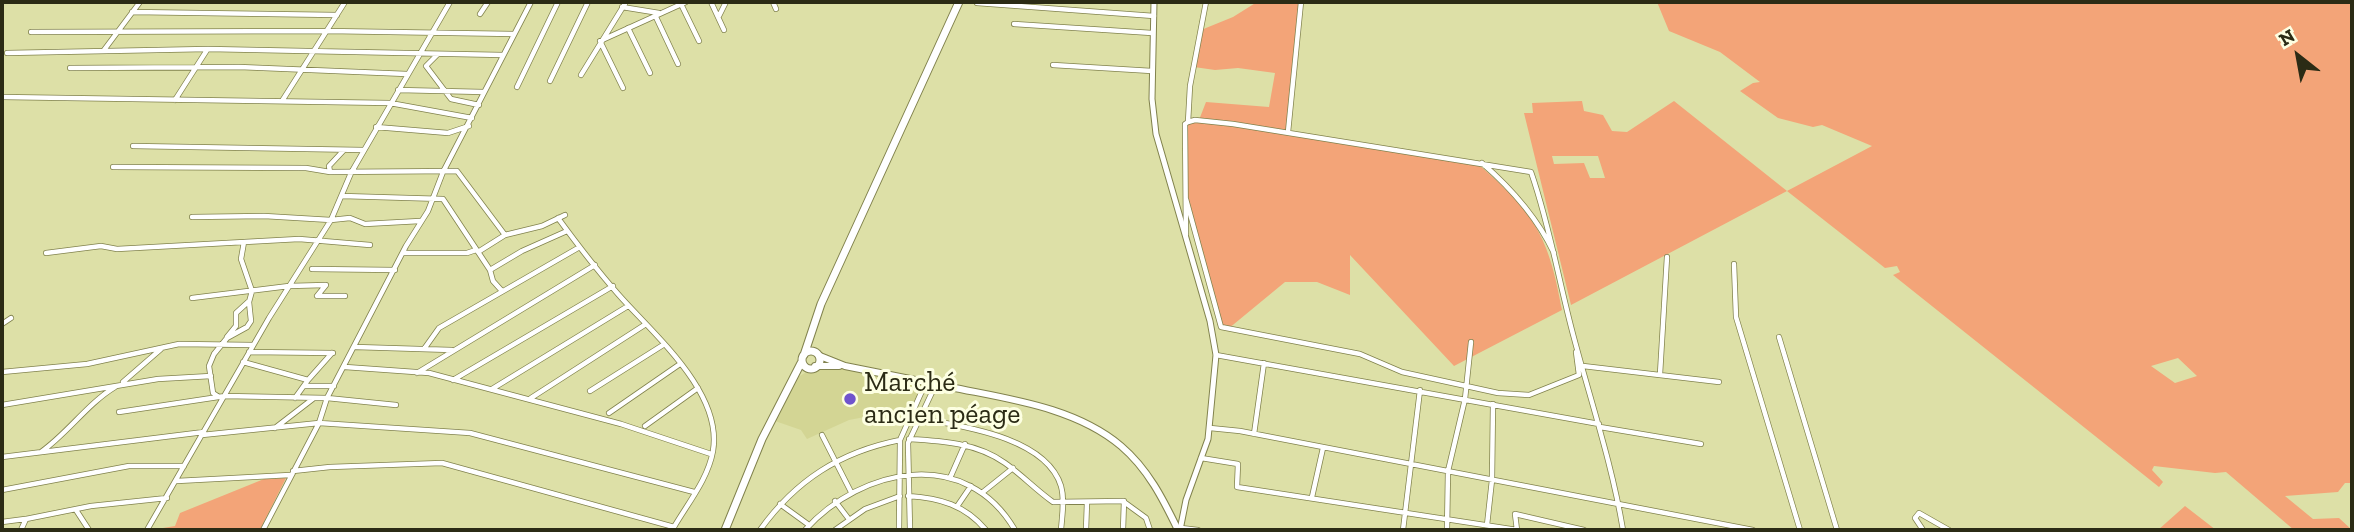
<!DOCTYPE html>
<html>
<head>
<meta charset="utf-8">
<style>
  body { margin:0 }
  #map { position:relative; width:2354px; height:532px; overflow:hidden; background:#dde0a7; font-family:"Zilla Slab",serif }
  canvas { display:block }
  .frame { position:absolute; inset:0; border:4px solid #2b2b15; pointer-events:none }
  .north { position:absolute; left:2263px; top:21px; width:70px; height:70px; -webkit-text-stroke:5px #fdffe2; paint-order:stroke; rotate:329deg; font-size:19px; font-weight:700; line-height:28px; text-align:center; color:#2b2b15 }
  .north::after { content:''; display:block; margin:auto; width:24px; height:32px; background:#2b2b15; clip-path:polygon(50% 0,100% 100%,50% 72%,0 100%) }
</style>
</head>
<body>
<div id="map">
<canvas width="2354" height="532"></canvas>
<div class="frame"></div>
<div class="north">N</div>
</div>
<script>
const ctx = document.querySelector('canvas').getContext('2d');
ctx.lineJoin = 'round';
function fillPath(path, color) { ctx.fillStyle = color; ctx.fill(path, 'evenodd'); }
function trace(path, color, width, dash) { ctx.strokeStyle = color; ctx.lineWidth = width; ctx.lineCap = dash ? 'butt' : 'round'; ctx.setLineDash(dash || []); ctx.stroke(path); }
function label(font, color, halo, rows, align = 'center') {
  ctx.font = font + ' "Zilla Slab",serif'; ctx.lineWidth = 6; ctx.setLineDash([]); ctx.textBaseline = 'middle'; ctx.strokeStyle = halo; ctx.fillStyle = color; for (const [text, x, y, turn = 0] of rows) {
    ctx.save(); ctx.translate(x, y); ctx.rotate((+turn || 0) * Math.PI / 180); ctx.textAlign = isNaN(turn) ? turn : align; if (halo) ctx.strokeText(text, 0, 0); ctx.fillText(text, 0, 0); ctx.restore();
  }
}
fillPath(new Path2D(`
  M815,367H843L925,382L912,408L849,420L807,439L801,430L775,421L793,384L798,377Z`), '#d3d594');
fillPath(new Path2D(`
  M1257,2H1302L1288,132L1478,164C1535,213 1549,237 1562,310L1454,366L1350,255V295L1317,282H1285L1228,329L1221,327L1186,199L1185,124L1199,120L1206,102L1269,107L1275,73L1238,68L1215,70L1194,67L1201,30L1233,17Z
  M1657,2H2352V483H2345L2338,492L2285,496L2313,519L2339,518L2352,530H2294L2226,472L2215,473L2154,466L2152,470L2163,482L2159,487L1893,275L1900,272L1897,266L1885,268L1787,191L1571,305L1524,113H1533L1532,103L1582,101L1584,111L1603,115L1612,131L1627,132L1674,101L1787,191L1872,146L1822,125L1813,127L1778,118L1740,91L1753,83L1760,82L1720,52L1669,31ZM1552,156H1598L1605,178H1590L1584,163L1554,164ZM2178,358L2197,376L2175,383L2151,366Z
  M286,478L260,530H151L175,526L180,513L264,479Z
  M2185,506L2216,530H2158Z`), '#f3a478');
const street = new Path2D(`
  M711,2L724,30
  M773,2L776,9
  M977,3L1154,16
  M681,4L699,41
  M622,7L659,13
  M132,12L337,15
  M480,14L488,2
  M655,15L678,64
  M719,16L726,2
  M1014,24L1152,33
  M628,28L650,73
  M31,32L327,31L514,34
  M104,50L140,2
  M7,53L208,49L503,55
  M437,55L426,66L451,99L479,105
  M1053,65L1152,71
  M70,68L239,67L407,74
  M581,75L626,2
  M550,81L588,2
  M517,87L558,2
  M623,88L600,41L686,2
  M398,90L484,92
  M2,97L390,103L472,118
  M175,100L207,50
  M282,101L345,2
  M1188,122L1195,120L1233,124L1531,172C1550,226 1559,283 1574,338C1591,402 1612,464 1623,530
  M376,127L448,133L469,126
  M1288,132L1301,2
  M133,146L364,150
  M344,150L329,166L330,172L457,171L505,235
  M1482,163C1512,189 1537,217 1554,253
  M113,167L306,168L330,172
  M342,196L443,199L490,270
  M1186,199L1221,327L1360,354L1402,372L1498,393L1529,395L1579,375L1576,352
  M192,217L264,216L331,220L350,218L365,224L420,221
  M1186,235L1185,124L1188,122L1190,86L1206,2
  M478,252L505,235L542,226L565,215
  M46,253L101,246L117,249L299,239L370,245
  M403,253H467L476,250
  M1734,264L1736,317L1800,530
  M312,269L395,270
  M502,291L493,281L490,270L522,251L567,231
  M192,298L289,286L326,285L317,296H345
  M2,324L11,318
  M227,337L236,326V313L248,302
  M1779,337L1837,530
  M355,347L452,350
  M424,349L439,328L578,248
  M249,352L333,353
  M1216,355L1599,424
  M243,362L308,380L295,398
  M1583,366L1719,382
  M345,367L429,373L621,424L711,454
  M2,372L87,364L179,344L253,345
  M417,373L595,265
  M1660,374L1667,257
  M308,380L332,353
  M453,380L613,286
  M123,382L161,349
  M304,386H334
  M492,389L628,306
  M590,391L663,345
  M219,397L213,393L209,366L214,354L227,338L247,327L251,321L249,302L252,291L241,259L244,242
  M531,398L646,324
  M2,405L158,379L211,376
  M119,412L225,396L327,398L396,405
  M609,413L680,364
  M918,418C961,426 1046,437 1061,486C1065,500 1062,516 1061,530
  M645,426L698,388
  M1600,427L1701,444
  M275,428L314,398
  M1210,428L1240,431L1753,530
  M1254,434L1264,363
  M202,435L319,423L470,433L694,492
  M822,435L851,492
  M909,439C943,441 977,443 1005,463C1022,475 1036,490 1053,502L1124,501L1123,530
  M41,452C68,433 87,404 115,387
  M2,457L204,432
  M1201,458L1238,464L1237,487L1517,530
  M293,471L330,467L442,463L674,527C688,503 708,479 713,451C723,392 653,334 618,294C597,270 577,244 558,218
  M950,478L965,444
  M177,481L290,475
  M2,490L129,466H184
  M983,492L1013,468
  M908,496C940,498 965,505 986,530
  M1312,497L1323,448
  M835,501L848,518
  M1124,502L1146,518L1150,530
  M780,504L809,525
  M958,505L971,486
  M76,510L89,530
  M2,522L25,519
  M1487,525L1492,480L1493,404
  M1181,528L1198,530
  M21,530L26,519L91,506L167,498
  M147,530L269,318L331,220L351,173L450,2
  M263,530L319,423L327,398L406,246L428,211L443,172L531,2
  M760,530C796,480 840,452 900,440
  M805,530C862,467 966,446 1015,530
  M835,530L865,509L900,496
  M899,530L900,440L926,382
  M910,530L908,443L936,384
  M1086,530L1087,502
  M1403,530L1420,390
  M1447,530L1448,471L1465,399L1471,342
  M1517,530L1515,514L1584,530
  M1923,530L1915,518L1919,513L1949,530`);
const secondary = new Path2D(`
  M1154,2L1152,99L1156,134L1210,321L1216,355L1208,439L1186,500L1180,530`);
const primary = new Path2D(`
  M820,356L845,366C880,373 915,380 950,387C1008,399 1075,407 1121,446C1148,469 1163,499 1178,530
  M815,366H839`);
const highway = new Path2D(`
  M802 360a9 9 0 1 1 18 0a9 9 0 1 1-18 0Z
  M804,355L821,304L959,2
  M725,530L762,439L801,363`);
trace(street, '#81824d', 6);
trace(secondary, '#81824d', 7);
trace(primary, '#81824d', 8);
trace(highway, '#81824d', 9);
trace(street, '#fff', 4.5);
trace(secondary, '#fff', 5);
trace(primary, '#fff', 6);
trace(highway, '#fff', 7);
for (const [x, y, r, color] of [
  [850,399,7,"#7054cd"]
]) { const dot = new Path2D(); dot.arc(x, y, r, 0, 2 * Math.PI); ctx.fillStyle = color; ctx.fill(dot); trace(dot, '#fdffe2', 2.5); }
label('28px', '#2b2b15', '#fdffe2', [
  ["Marché",864,383],
  ["ancien péage",864,415]
], 'left');
</script>
</body>
</html>
